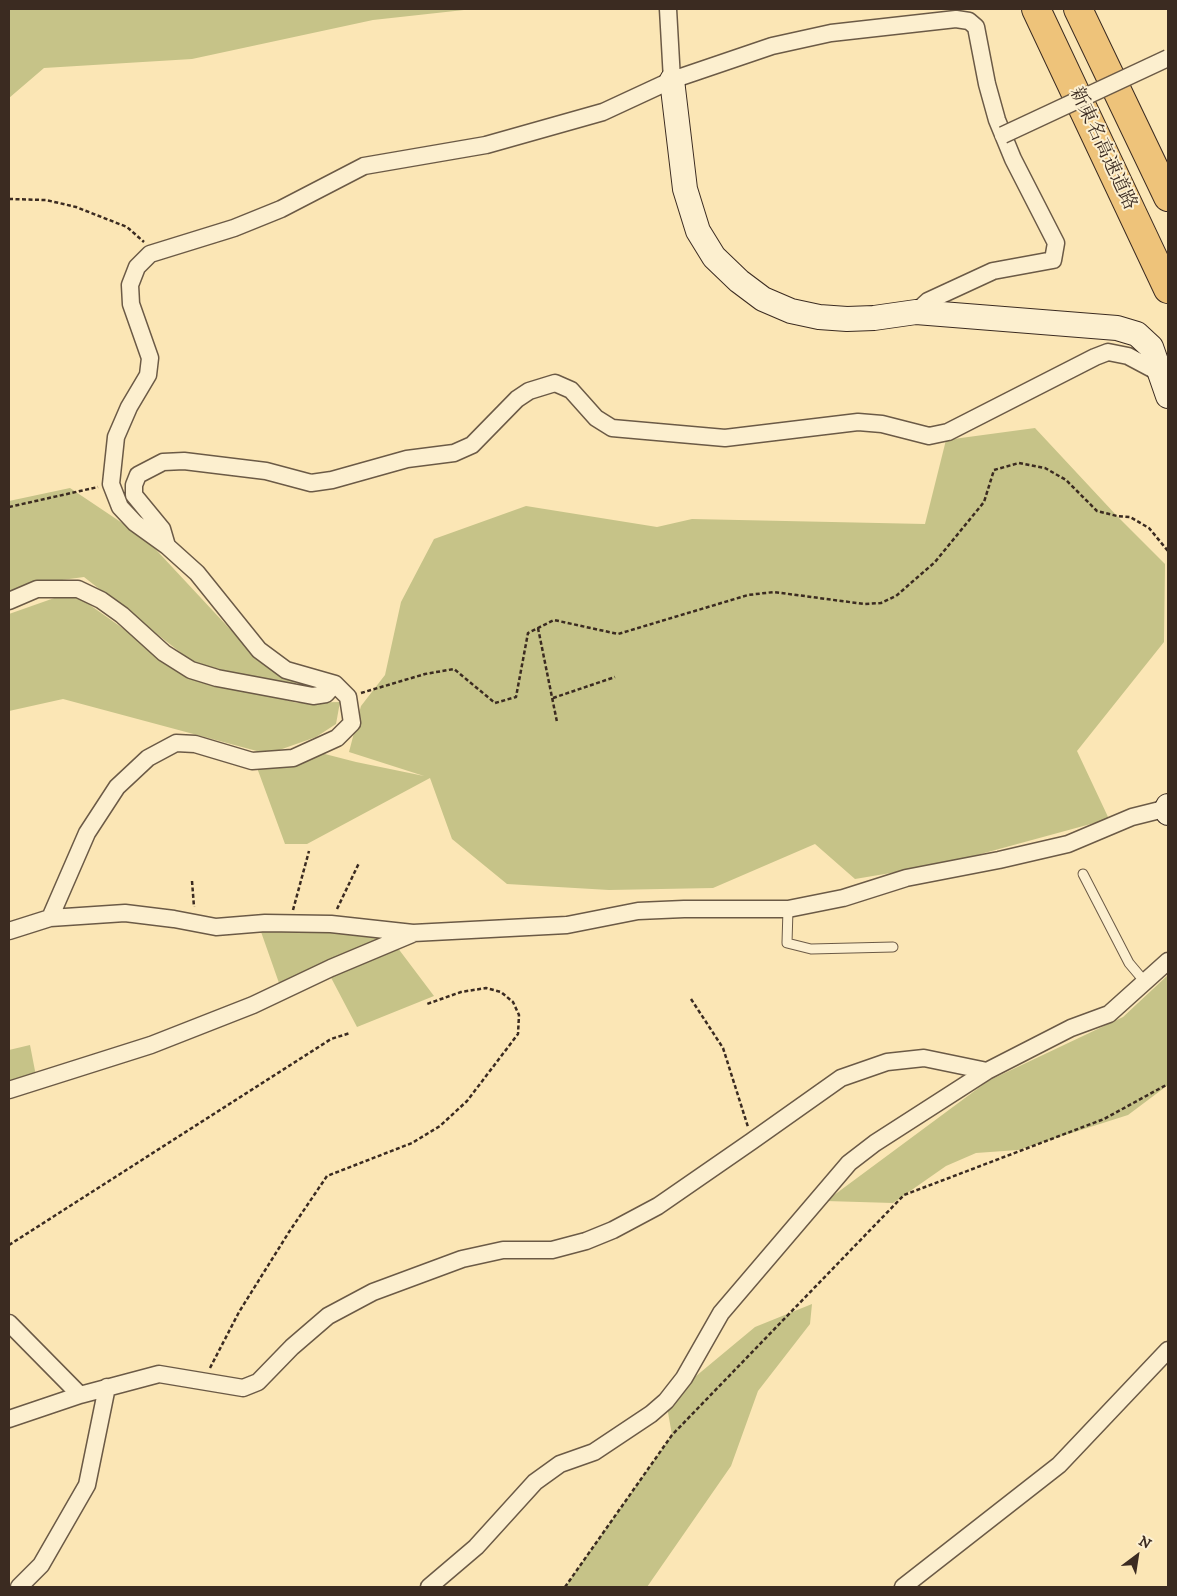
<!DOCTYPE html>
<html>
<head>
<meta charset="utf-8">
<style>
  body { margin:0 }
  #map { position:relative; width:1177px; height:1596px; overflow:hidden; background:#fbe6b5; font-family:"IM FELL DW Pica",serif }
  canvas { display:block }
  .frame { position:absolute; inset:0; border:10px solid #3b2b21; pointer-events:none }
  .north { position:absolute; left:1112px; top:1531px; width:50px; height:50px; -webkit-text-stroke:4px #fcefcf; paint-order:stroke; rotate:31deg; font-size:14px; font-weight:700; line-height:20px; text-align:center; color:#3b2b21 }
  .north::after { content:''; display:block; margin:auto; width:18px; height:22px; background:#3b2b21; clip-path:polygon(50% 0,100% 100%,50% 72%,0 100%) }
</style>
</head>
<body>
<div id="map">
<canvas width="1177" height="1596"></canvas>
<div class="frame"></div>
<div class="north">N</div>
</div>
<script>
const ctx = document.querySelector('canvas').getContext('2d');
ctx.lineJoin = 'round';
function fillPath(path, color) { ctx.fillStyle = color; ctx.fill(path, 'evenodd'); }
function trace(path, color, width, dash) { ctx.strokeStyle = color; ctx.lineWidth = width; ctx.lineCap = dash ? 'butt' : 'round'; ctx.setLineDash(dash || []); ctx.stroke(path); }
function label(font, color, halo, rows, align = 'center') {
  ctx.font = font + ' "IM FELL DW Pica","Noto Serif JP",serif'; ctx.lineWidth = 4; ctx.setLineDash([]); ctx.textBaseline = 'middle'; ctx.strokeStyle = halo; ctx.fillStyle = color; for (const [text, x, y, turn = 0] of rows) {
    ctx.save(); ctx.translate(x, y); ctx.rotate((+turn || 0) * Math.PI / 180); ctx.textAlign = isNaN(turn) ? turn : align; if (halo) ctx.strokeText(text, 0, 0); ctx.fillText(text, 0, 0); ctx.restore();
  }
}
fillPath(new Path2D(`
  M9,9H473L373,20L192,59L44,68L9,98Z
  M1035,428L1117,516L1165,564L1164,642L1077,751L1109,819L944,864L855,879L815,844L713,888L609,890L507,884L452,839L430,778L307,844H285L256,765L321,753L356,762L424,776L349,752L361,706L385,675L401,602L434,539L526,506L657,527L692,519L925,524L946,440Z
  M70,488L146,539L255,656L296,682L295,687L194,663L84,577L25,585L9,593V501Z
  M60,596L80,598L186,673L297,703L340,702L336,724L316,737L268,754L63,699L9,711V614Z
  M343,927L391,939L434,996L357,1027L327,970L279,983L260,929Z
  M1168,975V1085L1128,1115L1018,1150L976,1153L946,1166L893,1203L826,1201L988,1081L1123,1017Z
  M30,1045L36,1076L9,1084V1050Z
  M812,1304L810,1324L758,1391L731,1466L647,1587H565L672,1435L666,1401L755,1327Z`), '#c6c388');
const lane = new Path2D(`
  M1083,874L1129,963L1145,982
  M788,909L787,943L811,949L893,947`);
const street = new Path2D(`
  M668,9L672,80
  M167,546L162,529L134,495V485L138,475L163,462L184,461L266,471L311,483L332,480L407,459L454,453L472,445L517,399L529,391L555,383L571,390L596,418L612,428L725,438L858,422L882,424L929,436L948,432L1095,357L1108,352L1128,356L1160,373
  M9,601L37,589H78L101,600L122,615L164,653L191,670L217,678L313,696L326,694L335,684
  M50,918L87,833L117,787L148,758L176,743L195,744L252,761L293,758L337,738L352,723L348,697L335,684L286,670L259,650L197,573L167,546L135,523L120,507L111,484L116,437L129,407L148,375L150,358L131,304L130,285L137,267L150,254L234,228L281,209L364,166L486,145L603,112L672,80L772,46L831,33L956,19L969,21L976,27L987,84L997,120L1013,159L1056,243L1053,260L993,271L928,301L916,312
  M9,931L50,918L125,913L174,919L216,927L265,923L331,924L413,933L567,925L638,911L684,909H788L843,898L906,878L999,860L1068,844L1132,817L1168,808
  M9,1090L151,1045L253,1005L331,968L412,934
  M9,1323L80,1395
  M9,1419L80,1395L159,1374L243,1388L258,1382L292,1347L328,1316L373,1292L462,1259L503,1250H552L586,1241L613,1230L658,1206L752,1141L841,1078L887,1062L924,1058L987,1071
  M19,1587L41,1565L87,1485L107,1387
  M429,1587L476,1547L535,1482L560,1464L594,1452L651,1414L666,1401L684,1378L721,1313L849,1163L875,1143L987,1071L1071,1028L1109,1014L1168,961
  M903,1587L1059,1465L1168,1350`);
const secondary = new Path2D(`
  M672,80L685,189L698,231L714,257L739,281L763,299L791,311L819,317L847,319L874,318L916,312L1117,328L1137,334L1151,347L1168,396
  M1168,806L1167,808L1168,813`);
const highway = new Path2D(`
  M1036,9L1168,289
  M1078,9L1168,197`);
trace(lane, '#6b5a46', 11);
trace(street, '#6b5a46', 19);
trace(secondary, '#3b2b21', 26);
trace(highway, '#3b2b21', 30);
trace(new Path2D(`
  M9,199L46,200L76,207L127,227L144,242
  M9,507L98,487
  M538,628L557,722
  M361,693L425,674L454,669L495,703L516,697L528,633L554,620L618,634L748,595L774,592L864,604L881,603L896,596L935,562L984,502L994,470L1019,463L1045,468L1066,480L1097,511L1117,516L1130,517L1149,528L1168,551
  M553,698L615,677
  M192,881L194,907
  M337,909L359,863
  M293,910L309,851
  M691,999L723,1048L748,1127
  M9,1245L331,1039L350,1033
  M210,1368L239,1312L289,1232L327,1176L412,1143L440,1126L467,1101L518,1034L519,1015L513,1002L501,992L486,988L461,992L427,1004
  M565,1587L672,1435L904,1195L1104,1119L1168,1084`), '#3b2b21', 2.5, [4, 2.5]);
trace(lane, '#fcefcf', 9);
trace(street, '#fcefcf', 16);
trace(secondary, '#fcefcf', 24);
trace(highway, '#eec37a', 28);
const streetBridge = new Path2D(`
  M1003,135L1168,58`);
trace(streetBridge, '#6b5a46', 19, []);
trace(streetBridge, '#fcefcf', 16);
label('19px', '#3b2b21', '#fcefcf', [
  ["新東名高速道路",1102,149,65]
]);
</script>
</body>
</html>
